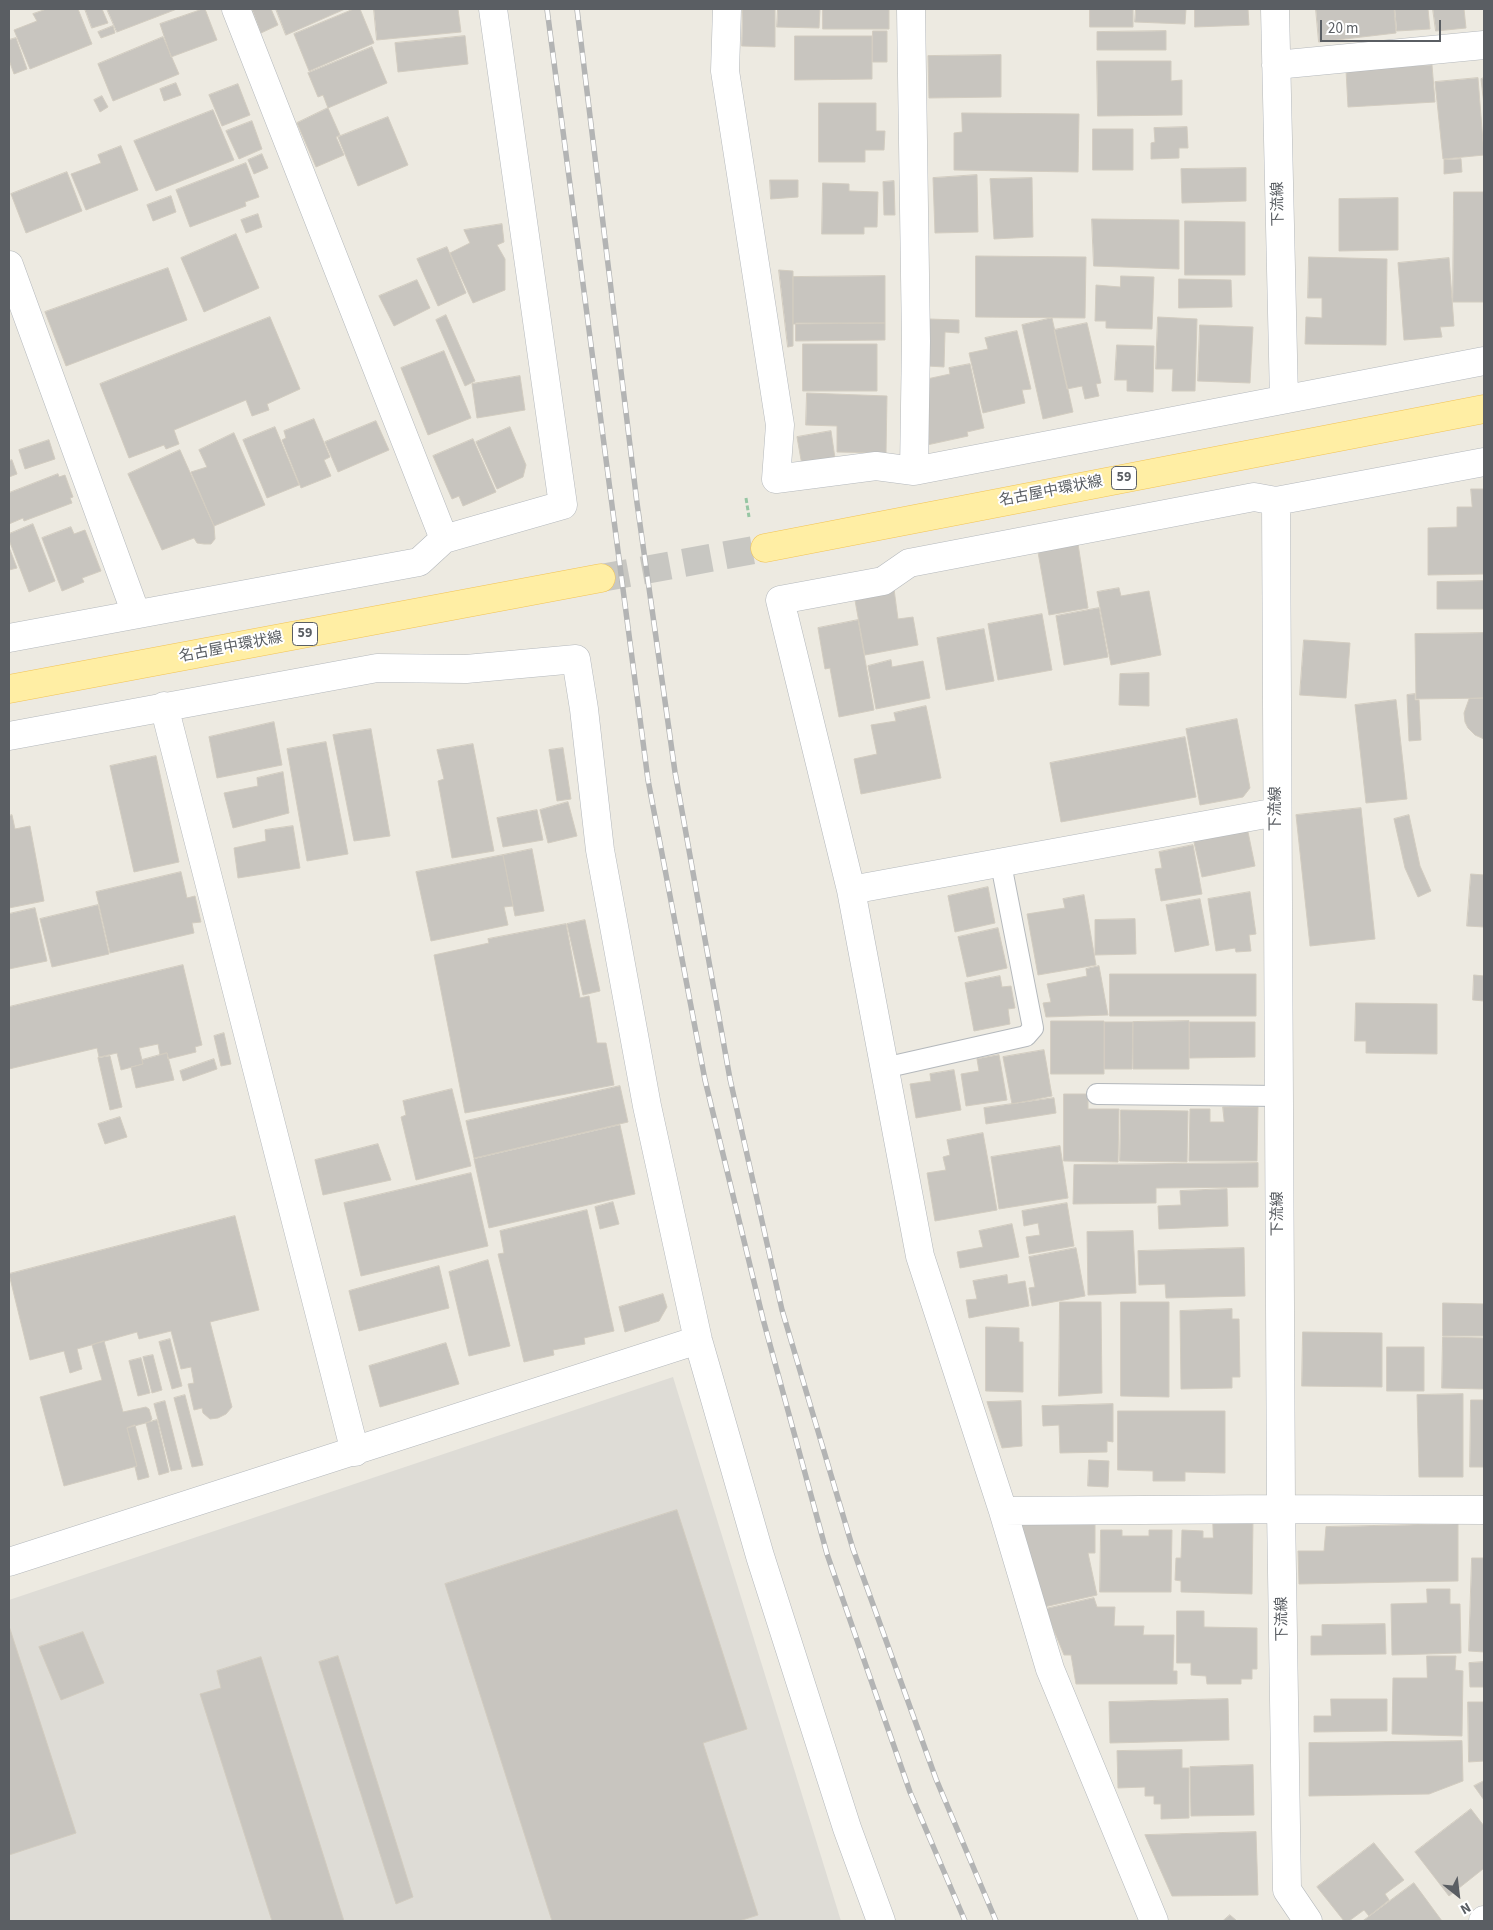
<!DOCTYPE html>
<html>
<head>
<meta charset="utf-8">
<style>
  body { margin:0 }
  #map { position:relative; width:1493px; height:1930px; overflow:hidden; background:#edeae1; font-family:"Source Sans 3",sans-serif }
  canvas { display:block }
  .frame { position:absolute; inset:0; border:10px solid #5a5e63; pointer-events:none }
  .north { position:absolute; left:1433px; top:1870px; width:50px; height:50px; -webkit-text-stroke:4px #fff; paint-order:stroke; rotate:151deg; font-size:14px; font-weight:700; line-height:20px; text-align:center; color:#5a5e63 }
  .north::after { content:''; display:block; margin:auto; width:18px; height:22px; background:#5a5e63; clip-path:polygon(50% 0,100% 100%,50% 72%,0 100%) }
  .scale { position:absolute; left:1320px; top:20px; width:121px; height:22px; box-sizing:border-box; border:2px solid #5a5e63; border-top:0; padding-left:6px; font-size:15px; line-height:18px; white-space:nowrap; color:#5a5e63; -webkit-text-stroke:4px #fff; paint-order:stroke }
</style>
</head>
<body>
<div id="map">
<canvas width="1493" height="1930"></canvas>
<div class="frame"></div>
<div class="north">N</div>
<div class="scale">20 m</div>
</div>
<script>
const ctx = document.querySelector('canvas').getContext('2d');
ctx.lineJoin = 'round';
function fillPath(path, color) { ctx.fillStyle = color; ctx.fill(path, 'evenodd'); }
function trace(path, color, width, dash) { ctx.strokeStyle = color; ctx.lineWidth = width; ctx.lineCap = dash ? 'butt' : 'round'; ctx.setLineDash(dash || []); ctx.stroke(path); }
function label(font, color, halo, rows, align = 'center') {
  ctx.font = font + ' "Source Sans 3","Noto Sans JP",sans-serif'; ctx.lineWidth = 4; ctx.setLineDash([]); ctx.textBaseline = 'middle'; ctx.strokeStyle = halo; ctx.fillStyle = color; for (const [text, x, y, turn = 0] of rows) {
    ctx.save(); ctx.translate(x, y); ctx.rotate((+turn || 0) * Math.PI / 180); ctx.textAlign = isNaN(turn) ? turn : align; if (halo) ctx.strokeText(text, 0, 0); ctx.fillText(text, 0, 0); ctx.restore();
  }
}
fillPath(new Path2D(`
  M673,1377L841,1921H9V1600Z`), '#dedcd6');
const building = new Path2D(`
  M47,9H78L92,44L30,69L14,30L37,21L33,14Z
  M85,9H102L108,23L92,28Z
  M107,9H177L117,32Z
  M203,9H205L217,40L171,57L160,24Z
  M252,9H271L278,25L261,33Z
  M276,9H345L286,35Z
  M354,9H360L374,43L309,71L294,34Z
  M374,9H458L461,32L377,40Z
  M743,9H775V47L742,46Z
  M778,9H820L819,28L777,27Z
  M823,9H889V29H823Z
  M1090,9H1133V27H1090Z
  M1136,9H1186L1185,24L1135,22Z
  M1195,9H1248L1249,25L1195,27Z
  M1316,9H1394L1396,33L1319,42Z
  M1395,9H1428L1430,29L1397,31Z
  M1433,9H1464L1466,28L1436,31Z
  M113,26L115,33L101,38L98,32Z
  M873,31H887V62H873Z
  M1166,31V50H1097V32Z
  M465,36L468,64L398,72L395,43Z
  M795,36H872V79L795,80Z
  M163,37L179,74L113,101L98,64Z
  M16,38L27,69L14,74L9,60V40Z
  M372,47L387,83L328,108L323,95L318,97L308,73Z
  M1001,55V97L929,98L928,56Z
  M1097,61H1171V81L1182,80V115L1098,116Z
  M1432,65L1435,102L1348,107L1346,70Z
  M1478,78L1484,155L1443,159L1435,82Z
  M1484,78V105L1481,79Z
  M176,83L181,95L164,101L160,89Z
  M238,84L250,115L222,126L209,95Z
  M102,96L108,107L100,112L94,100Z
  M819,103H876V131H885L884,150H865V162H819Z
  M328,108L340,135L336,137L344,155L316,167L297,123Z
  M213,110L234,160L156,191L134,141Z
  M962,113L1079,114L1078,172L954,170V133L962,132Z
  M388,117L408,165L358,186L338,137Z
  M252,121L262,149L239,159L226,131Z
  M1187,127L1188,148H1179V158L1151,159V143L1155,142L1154,128Z
  M1093,129H1133V170H1093Z
  M121,146L138,190L86,210L71,174L101,163L98,155Z
  M262,154L268,168L254,174L248,160Z
  M1461,159L1462,172L1444,174V160Z
  M246,163L259,197L245,202L246,206L190,227L176,190Z
  M1246,168V201L1182,203L1181,169Z
  M67,172L82,211L26,233L11,194Z
  M977,175L978,232L935,233L933,178Z
  M1032,178L1033,237L994,239L990,179Z
  M770,180H798V197L771,199Z
  M894,181L895,215H884L883,182Z
  M823,183L849,184V191L878,192L877,227H864V234H822Z
  M1454,192H1484V302H1453Z
  M171,196L176,212L153,221L147,205Z
  M1398,198V250L1339,251V199Z
  M258,214L262,227L246,233L241,220Z
  M1092,219L1179,220V269L1094,266Z
  M1185,221L1245,222V275H1185Z
  M502,224L504,242L497,245L505,259V290L473,303L450,253L470,243L464,230Z
  M236,234L259,288L204,312L181,258Z
  M447,247L466,293L438,306L417,259Z
  M976,256L1086,257L1085,318L976,317Z
  M1309,257L1387,259L1386,345L1305,344L1306,317L1322,318V298H1308Z
  M1449,258L1454,326L1440,327L1442,337L1404,340L1398,263Z
  M168,268L187,320L66,366L45,312Z
  M779,270L793,271V346L788,347Z
  M885,276V323L793,324V277Z
  M1121,276L1154,277L1152,329L1106,328V321H1095L1096,285L1120,287Z
  M1179,279L1231,280L1232,307L1179,308Z
  M417,280L430,308L394,326L379,296Z
  M446,315L475,381L465,386L436,320Z
  M270,317L300,389L267,404L269,410L252,416L246,400L174,430L179,444L166,449L164,445L129,458L100,384Z
  M1158,317L1197,319L1195,391H1172L1173,369H1156Z
  M1052,318L1073,412L1043,419L1022,325Z
  M929,319L959,320V333L945,332L944,367L928,366Z
  M796,323H885V340L796,341Z
  M1087,323L1101,383L1096,384L1099,396L1085,399L1082,386L1067,389L1054,330Z
  M1200,325L1253,327L1250,383L1198,381Z
  M1017,331L1031,389L1022,390L1025,403L983,413L969,353L988,349L985,338Z
  M803,344H877V391H803Z
  M1117,345L1154,346L1153,392L1127,391V380H1115Z
  M444,351L471,418L428,435L401,368Z
  M970,364L984,428L967,432L968,436L927,445V379L950,374L949,368Z
  M520,376L525,410L477,418L472,384Z
  M807,393L887,396L886,453L837,452V426L806,425Z
  M314,419L330,457L324,460L331,476L301,488L282,440L286,438L284,431Z
  M376,421L389,450L338,472L325,442Z
  M275,427L299,485L267,498L243,440Z
  M510,427L526,465L523,477L497,489L476,442Z
  M831,431L836,465L803,471L797,437Z
  M234,433L265,505L214,526L191,472L207,467L199,450Z
  M473,439L496,492L463,506L459,496L452,499L433,456Z
  M49,440L55,459L25,469L19,450Z
  M180,450L214,526L215,539L211,544H204L197,543L194,538L162,550L128,474Z
  M12,460L17,474L9,477V461Z
  M58,474L59,477L65,475L73,497L70,498L72,503L24,521L23,518L9,524V493Z
  M1471,489H1484V574L1428,575V528L1457,527V507H1472Z
  M33,524L55,581L29,592L9,540V534Z
  M71,527L74,534L85,530L101,571L82,578L84,582L62,591L42,538Z
  M1078,544L1088,608L1049,615L1038,552Z
  M9,547L17,568L9,570Z
  M1484,581V609H1437V582Z
  M1119,588L1121,596L1149,591L1161,655L1111,665L1097,592Z
  M894,589L898,619L913,617L918,645L865,655L854,595Z
  M1099,608L1108,657L1064,665L1056,616Z
  M1042,614L1052,670L998,680L988,624Z
  M858,620L874,710L839,717L830,668L825,669L818,628Z
  M984,629L994,681L946,690L937,638Z
  M1484,633V698L1416,699L1415,634Z
  M1304,640L1350,643L1346,698L1300,695Z
  M891,660L892,667L923,661L930,698L876,709L868,666Z
  M1149,673V706L1119,705L1120,674Z
  M1415,694V700H1419L1421,740L1409,741L1407,695Z
  M1484,698V739L1475,735L1468,728L1465,722L1464,713L1469,699Z
  M1396,700L1407,799L1366,803L1355,705Z
  M926,706L941,778L861,794L854,759L877,754L871,725L896,721L894,713Z
  M1237,719L1250,788L1243,797L1200,805L1186,729Z
  M274,722L282,765L217,778L209,737Z
  M371,729L390,836L354,841L333,735Z
  M1185,737L1196,797L1061,822L1050,763Z
  M326,742L348,854L307,861L287,749Z
  M473,744L494,851L452,858L438,781L444,779L437,750Z
  M563,748L571,799L557,801L549,750Z
  M156,756L179,862L134,872L110,766Z
  M283,772L289,813L233,828L224,793L258,786L257,778Z
  M568,802L577,836L548,843L540,810Z
  M1361,808L1375,939L1310,946L1296,815Z
  M537,810L543,840L503,847L497,818Z
  M12,815L15,829L30,826L44,901L9,908V816Z
  M1409,815L1420,866L1431,891L1418,897L1405,868L1394,819Z
  M293,826L300,868L238,878L234,848L266,841L265,830Z
  M1247,827L1255,866L1202,877L1193,838Z
  M1193,845L1202,894L1161,901L1155,869L1162,868L1159,852Z
  M532,849L544,911L515,916L503,855Z
  M503,855L513,906L504,907L508,925L431,941L416,872Z
  M181,872L187,898L195,896L201,922L192,923L194,933L110,953L96,892Z
  M1471,874L1484,875V927L1467,926Z
  M988,887L995,923L955,932L948,896Z
  M1250,892L1256,934L1249,935L1251,951L1236,952L1235,948L1216,951L1208,899Z
  M1084,895L1096,965L1038,975L1027,914L1065,908L1063,899Z
  M1200,899L1209,945L1175,952L1166,905Z
  M98,905L109,954L52,967L40,919Z
  M35,908L47,961L9,969V914Z
  M1135,919L1136,954L1095,955V920Z
  M585,920L600,991L583,995L567,924Z
  M566,924L580,998L589,996L597,1043H606L614,1085L465,1113L434,955L489,943L488,939Z
  M998,928L1007,968L967,977L958,937Z
  M183,965L202,1045L195,1047L196,1052L168,1059L167,1053L160,1055L158,1044L139,1048L143,1064L121,1070L117,1053L99,1057L97,1048L9,1069V1007Z
  M1099,966L1108,1015L1046,1017L1043,1003L1051,1002L1047,984L1087,976L1086,969Z
  M1110,974H1256V1016H1110Z
  M1474,975L1484,976V1001L1473,1000Z
  M1000,976L1002,987L1011,986L1015,1008L1008,1009L1010,1024L974,1031L965,983Z
  M1356,1003L1437,1004V1054L1366,1053V1041H1355Z
  M1051,1021H1104V1074H1051Z
  M1189,1021V1069H1133V1022Z
  M1105,1022H1133L1132,1069H1105Z
  M1190,1022H1255V1057L1190,1058Z
  M224,1033L231,1064L221,1066L214,1036Z
  M1044,1050L1052,1096L1012,1104L1003,1057Z
  M167,1053L174,1080L136,1088L131,1067L143,1064L142,1060Z
  M999,1055L1007,1100L966,1106L961,1074L979,1071L977,1059Z
  M110,1056L122,1107L110,1110L98,1058Z
  M214,1059L217,1069L183,1081L180,1071Z
  M954,1070L961,1110L916,1118L910,1084L931,1081L930,1074Z
  M620,1086L628,1122L474,1158L466,1121Z
  M452,1089L471,1166L416,1180L401,1117L406,1115L403,1101Z
  M1064,1094H1088V1109H1119L1118,1162L1064,1161Z
  M1054,1098L1056,1113L986,1124L984,1108Z
  M1223,1107H1258L1257,1161H1189L1190,1109H1210V1122H1224Z
  M1121,1110L1188,1111L1187,1162L1120,1161Z
  M120,1117L127,1137L105,1144L98,1124Z
  M620,1125L635,1194L489,1228L474,1159Z
  M983,1133L997,1210L935,1221L927,1173L946,1170L943,1157L950,1155L947,1140Z
  M378,1144L391,1180L323,1195L315,1160Z
  M1060,1146L1068,1198L999,1209L991,1157Z
  M1258,1163V1187L1156,1188V1203L1073,1204L1074,1165Z
  M471,1173L488,1246L361,1276L344,1203Z
  M1227,1189L1228,1226L1159,1229L1158,1206L1181,1205L1180,1191Z
  M613,1202L619,1224L600,1229L595,1207Z
  M1067,1203L1074,1246L1029,1254L1026,1237L1040,1235L1038,1223L1024,1226L1022,1211Z
  M587,1210L614,1331L584,1338L585,1344L553,1350L554,1355L524,1362L498,1254L504,1253L500,1231Z
  M235,1216L259,1310L210,1322L232,1407L226,1414L218,1418L210,1419L203,1413L202,1408L194,1410L188,1384L194,1383L191,1367L181,1369L171,1331L139,1339L137,1332L77,1349L82,1369L70,1373L64,1351L30,1360L9,1274Z
  M1012,1224L1019,1257L960,1268L957,1252L983,1247L979,1231Z
  M1133,1231L1136,1293L1088,1295L1087,1232Z
  M1076,1248L1085,1296L1032,1306L1029,1288L1035,1287L1029,1257Z
  M1244,1248L1245,1296L1166,1298L1165,1284L1139,1285L1138,1251Z
  M488,1260L510,1346L469,1356L449,1272Z
  M439,1266L449,1308L359,1331L349,1291Z
  M1007,1275L1008,1284L1025,1281L1029,1306L969,1318L966,1300L977,1299L973,1281Z
  M663,1294L667,1307L659,1321L625,1332L619,1307Z
  M1060,1302H1101L1102,1393L1059,1396Z
  M1121,1302H1169V1397L1121,1396Z
  M1443,1303L1484,1304V1336H1443Z
  M1232,1309V1319H1239L1240,1377H1232V1388L1181,1389L1180,1311Z
  M986,1327L1019,1328V1342H1023V1392L986,1391Z
  M1303,1332L1382,1333V1387L1302,1386Z
  M1443,1337L1484,1338V1389L1442,1388Z
  M170,1339L182,1386L172,1389L159,1342Z
  M104,1341L123,1412L146,1407L149,1409L152,1419L149,1422L127,1428L137,1466L64,1486L40,1397L102,1380L92,1345Z
  M446,1343L459,1384L380,1407L369,1366Z
  M1387,1347H1424V1391H1387Z
  M153,1355L162,1390L152,1393L143,1357Z
  M141,1358L150,1393L138,1396L129,1361Z
  M1463,1394V1477H1419L1417,1395Z
  M185,1395L203,1465L192,1467L174,1398Z
  M1471,1400H1484V1467H1470Z
  M165,1401L182,1469L171,1471L154,1404Z
  M1021,1401L1022,1446L1002,1448L987,1402Z
  M1113,1404V1442L1107,1441V1452L1060,1453L1059,1425L1043,1426L1042,1406Z
  M1118,1411H1225V1473L1185,1472V1481H1153V1471L1118,1470Z
  M157,1420L169,1472L159,1475L146,1423Z
  M135,1425L149,1477L138,1480L135,1467L137,1466L127,1428Z
  M1089,1460L1109,1461L1108,1487L1088,1486Z
  M677,1510L747,1729L703,1743L758,1915L739,1921H552L445,1584Z
  M1095,1516V1553H1088L1097,1595L1044,1607L1019,1525Z
  M1213,1519L1253,1520L1252,1594L1181,1592V1581L1175,1580L1176,1558H1181L1182,1530L1203,1531V1538H1213Z
  M1458,1524V1581L1299,1584L1298,1551H1324L1326,1527Z
  M1101,1530H1122V1536H1149V1530H1172L1171,1592H1100Z
  M1472,1558H1484V1652L1469,1651Z
  M1427,1589H1450V1604H1460L1461,1653L1392,1655L1391,1604L1427,1603Z
  M1094,1598L1097,1607H1115L1114,1626H1144L1143,1635H1174L1173,1671H1177V1684H1076L1071,1655H1064L1045,1609Z
  M1177,1611H1204V1627L1257,1628V1669H1252V1679H1241V1684H1207L1206,1676L1191,1675V1663H1177Z
  M1385,1624L1386,1654L1311,1655V1636H1322V1625Z
  M9,1626L76,1833L9,1855Z
  M83,1632L104,1683L61,1700L39,1647Z
  M338,1656L413,1897L396,1904L319,1662Z
  M1427,1656H1456L1455,1670L1463,1671L1462,1736L1392,1734L1393,1678H1427Z
  M261,1657L344,1921H272L200,1694L221,1688L217,1671Z
  M1484,1662V1687H1470L1469,1663Z
  M1228,1699L1229,1740L1110,1743L1109,1702Z
  M1331,1699H1387V1731L1314,1732V1716H1331Z
  M1468,1702H1484V1761L1469,1762Z
  M1462,1741L1463,1781L1429,1794L1309,1796V1743Z
  M1182,1750V1768H1189V1818L1161,1819V1804H1154V1796H1145V1787L1118,1788L1117,1751Z
  M1253,1765L1254,1815L1191,1816L1190,1767Z
  M1484,1781V1800L1474,1786Z
  M1471,1809L1484,1826V1870L1483,1869L1449,1896L1415,1852Z
  M1256,1832L1258,1895L1172,1896L1145,1835Z
  M1374,1843L1404,1880L1385,1894L1389,1900L1369,1916L1364,1910L1349,1921H1344L1317,1887Z
  M1414,1883L1442,1921H1363Z
  M1230,1915L1237,1921H1223Z`);
fillPath(building, '#c8c5bf');
trace(building, '#d2ccc0', 1);
trace(new Path2D(`
  M601,578L765,548`), '#c8c7c2', 28, [28, 14]);
const service = new Path2D(`
  M884,1068L1026,1036L1033,1028L1001,864
  M1097,1094L1279,1096`);
const minor = new Path2D(`
  M236,9L444,539
  M727,9L725,71L780,425L776,479L876,466L914,471L1484,361
  M911,9L916,341L914,471
  M1275,9L1284,399
  M1276,65L1484,45
  M9,265L136,614
  M1276,501L1281,1509L1287,1890L1308,1921
  M9,638L419,562L444,539L563,505L493,9
  M164,706L355,1452
  M9,736L377,668L466,669L576,659L584,709L600,850L647,1106L698,1340L760,1556L847,1828L881,1921
  M851,890L1277,812
  M1003,1511L1281,1509L1484,1510
  M9,1562L698,1340
  M1154,1921L1050,1669L1003,1511L920,1256L851,890L780,600L883,581L909,563L1254,497L1276,501L1484,462
  M1483,1921L1484,1920`);
const primary = new Path2D(`
  M765,548L1484,409
  M9,689L601,578`);
trace(service, '#b4b8bc', 22);
trace(minor, '#b4b8bc', 29);
trace(primary, '#f2c355', 29);
trace(new Path2D(`
  M746,498L749,517`), '#96c6a3', 3, [5, 2.5]);
trace(service, '#fff', 20);
trace(minor, '#fff', 28);
trace(primary, '#ffeea4', 28);
const rail = new Path2D(`
  M547,9L648,780L705,1080L763,1319L827,1554L910,1792L965,1921
  M577,9L637,503L675,772L730,1079L782,1310L853,1549L936,1779L996,1921`);
trace(rail, '#b3b4b4', 5.5);
trace(rail, '#fff', 4, [11]);
for (const [x, y, w] of [
  [1124,478,25],
  [305,634,25]
]) { const box = new Path2D(); box.roundRect(x - w / 2, y - 11.5, w, 23, 4); ctx.fillStyle = '#fff'; ctx.fill(box); trace(box, '#5a5e63', 1); }
label('bold 14px', '#5a5e63', null, [
  ["59",1124,478],
  ["59",305,634]
]);
label('15px', '#5a5e63', '#fff', [
  ["下流線",1279,204,-91],
  ["名古屋中環状線",1051,492,-11],
  ["名古屋中環状線",231,648,-11],
  ["下流線",1277,809,-90],
  ["下流線",1279,1214,-90],
  ["下流線",1283,1619,-91]
]);
</script>
</body>
</html>
